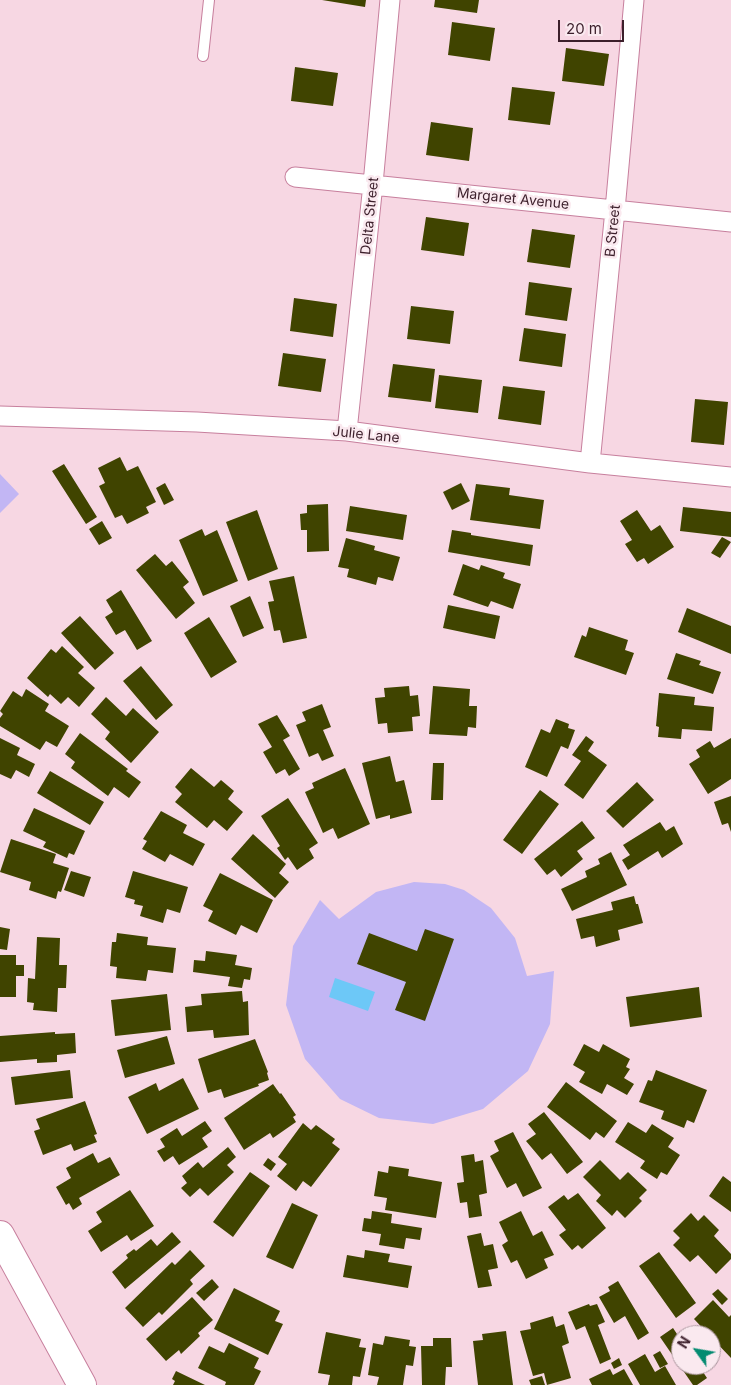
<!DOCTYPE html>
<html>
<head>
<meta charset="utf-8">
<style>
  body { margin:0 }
  #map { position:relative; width:731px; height:1385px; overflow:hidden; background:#f7d7e3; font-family:Inter,sans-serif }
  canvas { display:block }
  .north { position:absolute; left:671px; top:1325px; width:50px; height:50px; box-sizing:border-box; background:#fae9ef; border:1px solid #ae98a1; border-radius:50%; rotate:302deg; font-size:14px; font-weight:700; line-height:20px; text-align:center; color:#3c1f2b }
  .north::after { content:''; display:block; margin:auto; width:18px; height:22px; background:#048b71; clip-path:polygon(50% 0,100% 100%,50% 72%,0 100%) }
  .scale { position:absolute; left:558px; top:20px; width:66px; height:22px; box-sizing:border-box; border:2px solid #3c1f2b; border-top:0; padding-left:6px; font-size:15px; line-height:18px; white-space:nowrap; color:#3c1f2b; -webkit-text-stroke:4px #fae9ef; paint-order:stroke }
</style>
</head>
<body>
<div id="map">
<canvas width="731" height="1385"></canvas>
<div class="north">N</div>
<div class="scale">20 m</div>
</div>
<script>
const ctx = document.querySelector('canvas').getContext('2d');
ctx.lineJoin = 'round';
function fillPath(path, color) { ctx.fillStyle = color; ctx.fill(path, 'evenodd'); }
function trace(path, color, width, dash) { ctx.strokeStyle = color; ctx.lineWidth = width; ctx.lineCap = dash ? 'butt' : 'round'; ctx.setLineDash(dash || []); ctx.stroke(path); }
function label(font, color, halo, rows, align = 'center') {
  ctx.font = font + ' Inter,sans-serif'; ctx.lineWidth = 5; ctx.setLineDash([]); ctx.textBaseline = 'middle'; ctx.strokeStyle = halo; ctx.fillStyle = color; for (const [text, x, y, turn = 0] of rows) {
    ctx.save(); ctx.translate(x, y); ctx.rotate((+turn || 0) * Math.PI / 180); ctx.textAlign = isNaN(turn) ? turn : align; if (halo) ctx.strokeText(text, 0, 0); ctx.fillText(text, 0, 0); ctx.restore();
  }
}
fillPath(new Path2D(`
  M0,474L19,494L0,513Z
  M414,882L445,884L464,890L491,908L515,938L527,976L554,971L550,1024L528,1071L483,1109L433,1124L379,1118L340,1099L305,1059L286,1005L293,946L320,900L339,919L376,892Z`), '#c2b6f4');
fillPath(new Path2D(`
  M335,978L375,992L368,1011L329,997Z`), '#6dc8f7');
fillPath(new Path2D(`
  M322,0H366L365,7Z
  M435,0H479L477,13L434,7Z
  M452,22L495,28L490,61L448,55Z
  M566,48L609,54L604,86L562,81Z
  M295,67L338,73L333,106L291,101Z
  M512,87L555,92L550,125L508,120Z
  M431,122L473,128L469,161L426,155Z
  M426,217L469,223L464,256L421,250Z
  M532,229L575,235L570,268L527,262Z
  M529,282L572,288L567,321L525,315Z
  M294,298L337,304L333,337L290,331Z
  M411,306L454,311L450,344L407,339Z
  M524,328L566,334L562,367L519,361Z
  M283,353L326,359L321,392L278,386Z
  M393,364L435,369L431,402L388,397Z
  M439,375L482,380L478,413L435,408Z
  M503,386L545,391L541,425L498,419Z
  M695,399L728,402L724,445L691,442Z
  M120,457L127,471L138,466L156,502L146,507L149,513L127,524L122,515L115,518L99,486L105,483L98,468Z
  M64,464L97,517L86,524L52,471Z
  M165,483L174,500L164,505L156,488Z
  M461,483L470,501L452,510L443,492Z
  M476,484L510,488L509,495L544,500L540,529L470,520Z
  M328,504L329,551L307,552V530H301L300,514L307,513V505Z
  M350,506L407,515L403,540L346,531Z
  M683,507L731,512V537L680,531Z
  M257,510L278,569L248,581L226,522Z
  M637,510L651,531L660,525L674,547L648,564L644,558L637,562L625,544L632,540L620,521Z
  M102,521L112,538L99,545L89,529Z
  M202,529L205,536L217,530L238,581L203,596L179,540Z
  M452,530L471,533V535L533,545L530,566L448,552Z
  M722,537L731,542L720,558L711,553Z
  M346,538L375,546L374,550L400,557L393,581L378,577L376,585L347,577L349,569L338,567Z
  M155,554L166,566L172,561L189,582L183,587L195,603L176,619L136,570Z
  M463,564L479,570L481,565L505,573L503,578L521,584L513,609L491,601L488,607L453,595Z
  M294,576L307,638L283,643L280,630L274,631L268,602L274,601L269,581Z
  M121,590L152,641L137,650L125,630L116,635L105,617L113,612L106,600Z
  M250,596L264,628L243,637L230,606Z
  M448,605L500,616L495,639L443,628Z
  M687,608L731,626V654L678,632Z
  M80,616L114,653L95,670L61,633Z
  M209,617L237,662L211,678L184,633Z
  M589,627L628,640L625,650L634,653L626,675L574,657L582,635L586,637Z
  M62,646L84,667L78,673L95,688L79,707L68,697L61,704L50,694L48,697L27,678L51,649L56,653Z
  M676,653L701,661L699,665L721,672L713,694L667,679Z
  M141,666L173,705L156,720L123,681Z
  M409,686L410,696L418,695L420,716L412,717L413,731L388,733L387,723L378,724L375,698L385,697L384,688Z
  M433,686L470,689L469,706H477L476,728L468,727L467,736L429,734Z
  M26,689L49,704L45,711L69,726L57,747L46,741L40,750L0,726V718L3,714L0,711L13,691L22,697Z
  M659,693L695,697L694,705L714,707L712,731L682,729L681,739L658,737L659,727L656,726Z
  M106,697L126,716L133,708L159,732L131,763L105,739L110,732L91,714Z
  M322,704L331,727L323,730L334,756L322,761L318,753L309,757L296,725L306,721L302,712Z
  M277,715L290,736L283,740L300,769L289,776L285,769L276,774L263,752L272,747L258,724Z
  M556,719L569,724L568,728L575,730L568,749L561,746L547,777L525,767L541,729L550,733Z
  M80,733L128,769L126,771L141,782L129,798L114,787L108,796L71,768L75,762L65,754Z
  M586,736L594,742L588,751L607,765L583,799L564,785L581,761L572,755Z
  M0,738L20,748L17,755L35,764L29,777L16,770L11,779L0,774Z
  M731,738V779L708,794L689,764L700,757L696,750L710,741L714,748Z
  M390,756L396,782L404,780L412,813L390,819V815L376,819L362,763Z
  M433,763H444L443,800H431Z
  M191,768L214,787L221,780L234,791L228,799L243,812L227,831L214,820L207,828L175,802L182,794L175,787Z
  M345,768L370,824L338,839L333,828L323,833L305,792L314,788L312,783Z
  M50,771L104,802L90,825L37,793Z
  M637,782L654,800L623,828L606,811Z
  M540,790L559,804L522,854L503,840Z
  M731,796V832L728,823L722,825L714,802Z
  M288,798L318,843L309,849L314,858L297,870L288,857L285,860L277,848L280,846L261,816Z
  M34,808L85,831L74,855L69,853L67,858L43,847L46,842L23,831Z
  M161,811L187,825L183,833L205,844L193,866L170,854L165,862L142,849L147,841L143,839Z
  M582,821L595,838L577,851L583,859L561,877L555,869L547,875L534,859Z
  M660,822L666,831L674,826L683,844L662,858L658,851L628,870L622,860L630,855L623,845Z
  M253,834L286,864L279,873L289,882L275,898L231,859Z
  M11,839L56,854L53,863L69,868L61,892L58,891L56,899L29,890L31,882L0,872Z
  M611,852L627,885L572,911L561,889L587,877L585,871L600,864L598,859Z
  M71,871L91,877L84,897L64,890Z
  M133,871L188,887L180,913L167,909L163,923L140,916L143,906L134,904L135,900L125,897Z
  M220,873L273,900L257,933L241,925L236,935L208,921L213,911L203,906Z
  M634,896L636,904H638L643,923L618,930L620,940L596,947L594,936L581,939L576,919L613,910L611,902Z
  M0,927L10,929L7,950L0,949Z
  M425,929L454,939L425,1021L395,1010L406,982L357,964L369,933L417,951Z
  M117,933L148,937L147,945L176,948L173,973L148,970L146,981L116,978L117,967L110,966L112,942H116Z
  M37,937L60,938L59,965H67L66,988H58L57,1012L33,1010L34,1003L27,1002L28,978L35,979Z
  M206,951L237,955L235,965L252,968L250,980L244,979L242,988L228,986L230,977L193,972L194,960L205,961Z
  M0,955H16V965H24V976H16V997H0Z
  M699,987L702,1017L630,1027L626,997Z
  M242,991L243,1002L248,1001L249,1035L214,1038L213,1030L187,1032L185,1007L202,1005L201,994Z
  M167,994L171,1030L115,1036L111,1000Z
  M55,1032V1034L75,1033L76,1053L57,1055V1062L37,1063V1059L0,1062V1036Z
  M167,1036L175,1064L125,1078L117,1050Z
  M255,1039L268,1072L267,1073L269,1080L258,1084L259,1086L224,1098L221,1089L208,1093L198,1059Z
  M584,1044L599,1052L603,1044L630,1059L626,1067L630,1069L624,1078L634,1084L627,1095L607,1084L602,1094L579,1082L585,1072L573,1065Z
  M70,1070L73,1098L15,1105L11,1077Z
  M656,1070L707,1090L694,1123L687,1120L684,1128L661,1119L664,1111L639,1102L648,1080L652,1081Z
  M183,1078L199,1109L147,1134L128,1097L156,1083L159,1091Z
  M566,1082L617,1121L604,1138L596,1132L590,1140L547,1107Z
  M273,1084L280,1094L281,1093L296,1115L293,1117L296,1122L273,1138L270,1133L244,1150L224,1118Z
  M85,1101L97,1134L94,1135L97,1142L74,1151L71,1144L43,1155L34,1131L40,1129L36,1119Z
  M544,1112L583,1162L567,1174L551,1153L542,1160L526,1141L536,1134L528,1124Z
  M205,1121L212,1131L202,1138L208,1147L179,1165L173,1156L164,1162L157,1151L165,1147L160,1139L177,1128L182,1136Z
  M628,1122L646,1133L652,1124L674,1138L668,1147L680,1155L667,1175L661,1172L657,1179L640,1168L645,1161L615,1142Z
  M303,1123L311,1130L316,1125L335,1139L332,1143L340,1149L311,1187L303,1181L296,1191L277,1176L287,1164L278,1157Z
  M513,1132L542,1188L523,1197L516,1183L507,1188L490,1156L499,1151L494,1141Z
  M228,1147L236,1157L227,1165L234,1172L208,1196L200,1188L190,1197L181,1188L187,1183L182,1176L198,1162L203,1168Z
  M93,1153L98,1163L110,1157L120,1175L79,1198L82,1204L73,1210L69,1203L66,1205L56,1187L71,1178L66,1168Z
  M474,1154L475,1162L483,1160L487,1193L479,1195L482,1216L469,1218L467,1202L460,1203L457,1183L464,1182L461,1156Z
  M268,1158L276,1164L271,1171L263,1165Z
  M600,1160L620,1180L628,1172L647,1190L639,1198L642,1201L625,1218L617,1210L612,1216L596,1201L601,1195L583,1177Z
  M389,1166L409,1169L408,1176L442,1182L436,1218L385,1210L387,1198L374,1196L378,1171L388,1173Z
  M250,1172L270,1186L233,1237L213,1222Z
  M723,1176L731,1182V1212L709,1196Z
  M130,1190L154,1226L131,1241L127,1235L101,1252L88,1231L102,1222L96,1212Z
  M578,1193L606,1228L582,1249L578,1245L572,1250L559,1235L566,1230L548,1207L564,1195L568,1200Z
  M292,1203L318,1215L293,1269L266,1257Z
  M372,1211L392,1214L391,1223L422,1228L420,1240L406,1238L404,1249L379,1245L381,1234L362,1231L364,1218L371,1219Z
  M521,1211L533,1236L542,1231L554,1255L544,1259L548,1268L526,1279L517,1260L511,1263L502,1245L508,1241L499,1222Z
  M691,1213L698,1221L704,1215L719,1230L714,1236L731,1254V1259L716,1274L698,1255L690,1262L673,1245L680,1238L673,1231Z
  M172,1232L181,1242L125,1289L112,1272L128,1258L126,1255L134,1249L136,1251L151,1239L157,1246Z
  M481,1233L484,1246L493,1244L498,1268L488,1270L492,1286L478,1288L467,1236Z
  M190,1250L205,1266L190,1280L193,1284L162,1315L159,1312L143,1327L125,1308L172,1262L175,1265Z
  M365,1250L390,1254L388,1262L412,1266L408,1288L343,1277L347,1255L364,1258Z
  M659,1252L696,1303L676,1318L639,1266Z
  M212,1279L219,1287L204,1301L196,1293Z
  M618,1281L649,1333L638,1340L625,1316L614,1323L599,1297L610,1291L608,1287Z
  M234,1288L280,1311L275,1321L283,1324L268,1355L214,1329Z
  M718,1289L728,1299L722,1305L712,1294Z
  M192,1297L213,1320L198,1333L200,1336L181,1354L179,1350L166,1361L146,1339Z
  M713,1300L729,1317L731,1315V1358L711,1337V1335H709L694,1319Z
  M589,1304L590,1306L597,1304L605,1322L598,1325L611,1359L600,1364L585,1326L576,1330L568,1312Z
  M553,1316L556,1327L564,1324L569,1343L562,1346L571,1378L547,1385L544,1373L533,1376L520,1331L531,1329L530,1323Z
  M673,1328L681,1340V1365H706L701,1369L707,1378L697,1385H693L660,1337Z
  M506,1331L513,1385H478L473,1341L483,1340L482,1334Z
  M326,1332L361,1339L359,1347L366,1348L360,1377L353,1376L352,1385H328L330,1375L318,1373Z
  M385,1336L410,1340L409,1346L416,1347L413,1366L406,1365L403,1385H377L379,1377L368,1375L373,1343L383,1345Z
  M433,1338H451L452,1367H446L445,1385H422L421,1346H433Z
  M229,1343L259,1358L254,1368L261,1371L254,1385H225L226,1382L198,1368L209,1346L224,1353Z
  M660,1351L668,1364L660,1368L653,1355Z
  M645,1354L655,1372L665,1366L676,1385H640L628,1364Z
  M619,1358L622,1365L614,1369L611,1363Z
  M610,1369L613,1375L624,1369L633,1385H592L589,1379Z
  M176,1371L205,1385H173L175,1381L172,1379Z
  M542,1376L545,1385H531L529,1380Z`), '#404400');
const service = new Path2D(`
  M203,56L209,0`);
const minor = new Path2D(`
  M295,177L731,222
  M0,416L197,422L347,431L590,463L731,477
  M347,431L373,184L390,0
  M590,463L615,210L634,0`);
const secondary = new Path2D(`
  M0,1235L82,1385`);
trace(service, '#c77f9d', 12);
trace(minor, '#c77f9d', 21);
trace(secondary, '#c77f9d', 30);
trace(service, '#fff', 10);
trace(minor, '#fff', 19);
trace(secondary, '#fff', 28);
label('14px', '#3c1f2b', '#fae9ef', [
  ["Margaret Avenue",513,199,6],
  ["Delta Street",370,216,-84],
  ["B Street",613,231,-84],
  ["Julie Lane",366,435,6]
]);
</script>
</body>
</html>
